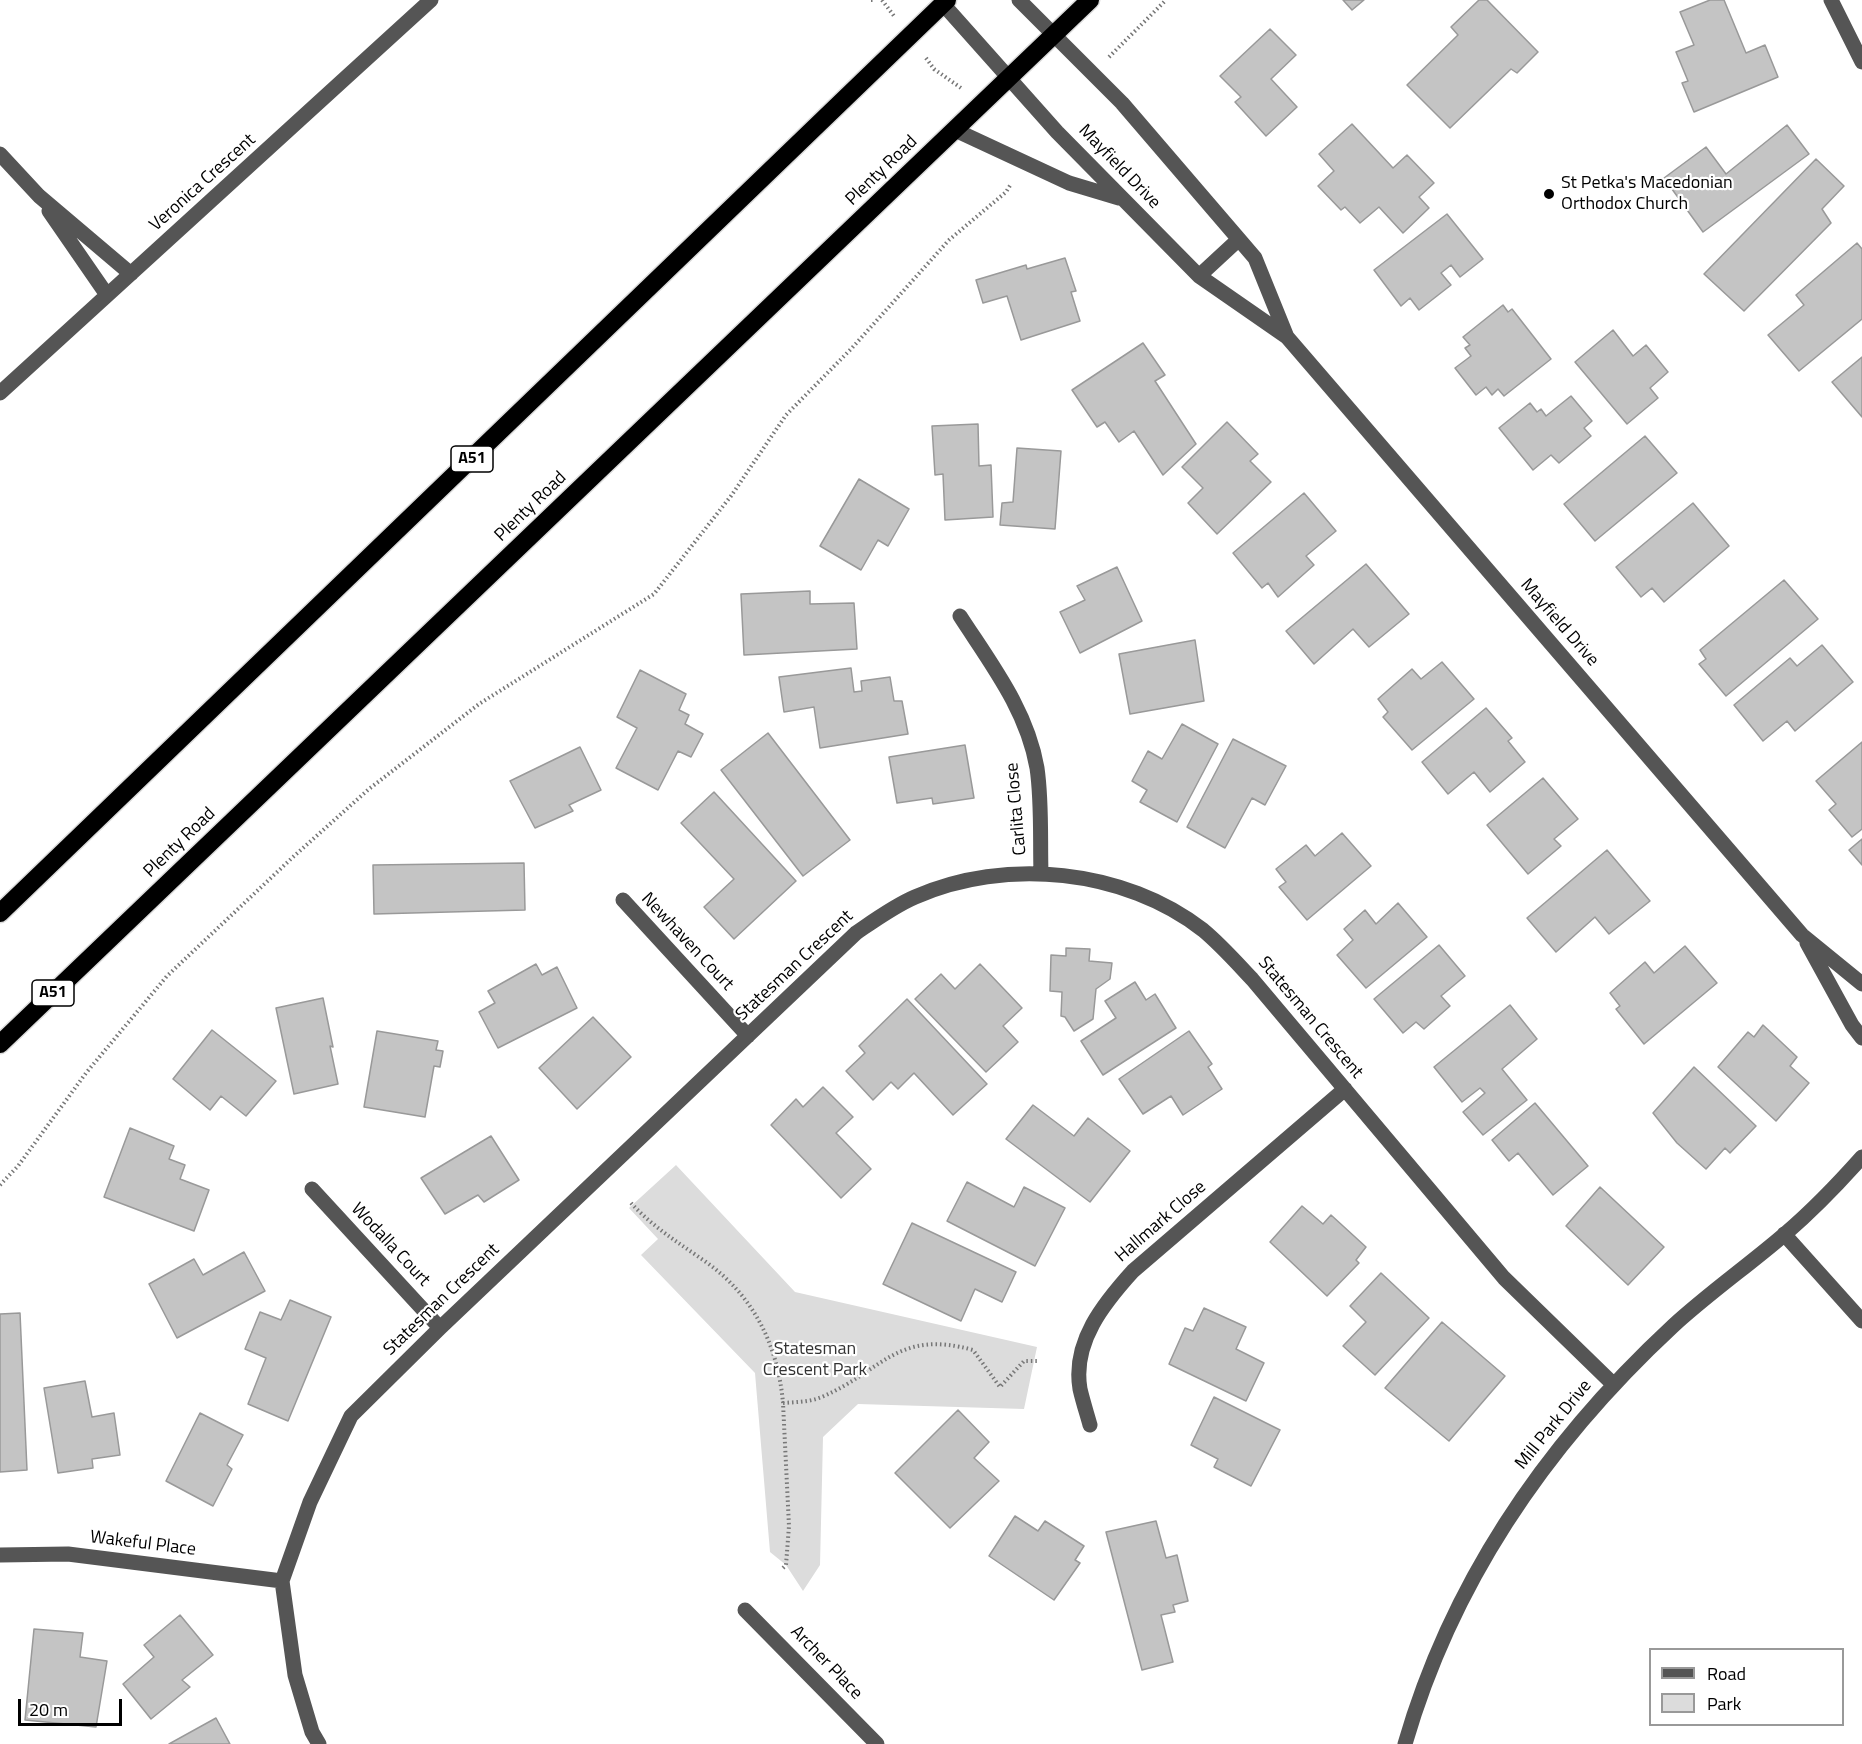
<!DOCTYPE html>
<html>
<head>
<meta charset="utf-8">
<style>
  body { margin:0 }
  #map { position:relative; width:1862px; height:1744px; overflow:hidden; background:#fff; font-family:"Titillium Web",sans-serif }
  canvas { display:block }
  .legend { position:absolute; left:1649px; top:1648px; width:195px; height:78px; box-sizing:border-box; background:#fff; border:2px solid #999; margin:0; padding:8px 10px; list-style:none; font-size:18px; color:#000 }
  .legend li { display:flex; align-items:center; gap:12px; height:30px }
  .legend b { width:30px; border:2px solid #999 }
  .scale { position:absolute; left:18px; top:1699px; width:104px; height:27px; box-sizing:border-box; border:3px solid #000; border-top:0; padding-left:8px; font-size:18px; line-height:21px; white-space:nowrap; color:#000; -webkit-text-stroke:4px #fff; paint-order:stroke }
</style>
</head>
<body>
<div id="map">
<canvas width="1862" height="1744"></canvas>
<ul class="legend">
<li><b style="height:8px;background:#555"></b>Road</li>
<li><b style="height:16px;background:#dcdcdc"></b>Park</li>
</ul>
<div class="scale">20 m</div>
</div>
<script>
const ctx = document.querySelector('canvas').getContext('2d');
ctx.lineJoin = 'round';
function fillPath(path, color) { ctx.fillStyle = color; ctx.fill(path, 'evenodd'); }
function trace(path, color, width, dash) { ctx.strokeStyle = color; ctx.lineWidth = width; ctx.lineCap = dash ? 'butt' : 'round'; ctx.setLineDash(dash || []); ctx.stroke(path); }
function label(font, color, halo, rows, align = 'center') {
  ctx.font = font + ' "Titillium Web",sans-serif'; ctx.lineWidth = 4.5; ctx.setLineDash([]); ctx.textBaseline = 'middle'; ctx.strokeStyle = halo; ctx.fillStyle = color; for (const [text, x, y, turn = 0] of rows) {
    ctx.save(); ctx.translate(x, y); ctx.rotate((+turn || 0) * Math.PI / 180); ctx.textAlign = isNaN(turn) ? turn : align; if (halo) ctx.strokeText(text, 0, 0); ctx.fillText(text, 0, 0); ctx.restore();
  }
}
fillPath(new Path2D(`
  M676,1165L795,1292L1037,1347L1024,1409L858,1404L823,1437L820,1565L803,1591L786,1565L770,1552L755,1373L641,1255L658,1239L629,1208Z`), '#dcdcdc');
const building = new Path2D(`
  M1343,0H1364L1352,10Z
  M1479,0H1487L1538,52L1517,73L1511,69L1450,128L1407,85L1458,35L1451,27Z
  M1710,0H1724L1746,53L1765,45L1778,77L1694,112L1682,83L1688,81L1676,52L1694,45L1680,12Z
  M1270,29L1296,55L1271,79L1297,107L1266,136L1235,102L1241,97L1220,76Z
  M1352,124L1393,168L1407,155L1434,183L1419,197L1429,208L1403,233L1379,207L1360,223L1345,207L1341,210L1318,186L1334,171L1319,154Z
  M1787,125L1809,154L1703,232L1664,178L1706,147L1726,174Z
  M1816,159L1844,186L1822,209L1831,223L1744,311L1704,274Z
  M1447,214L1483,259L1460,277L1451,265L1441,273L1451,285L1419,310L1410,298L1401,306L1374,270Z
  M1857,243L1862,249V319L1799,371L1768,335L1804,305L1796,295Z
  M1065,258L1076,291L1071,292L1080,321L1021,340L1007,296L983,303L976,280L1026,265L1027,269Z
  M1503,305L1508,312L1512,309L1551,359L1504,396L1498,389L1492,395L1486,387L1476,395L1455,368L1471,356L1465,348L1470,345L1463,337Z
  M1613,330L1633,356L1646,345L1668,372L1650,388L1658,398L1627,424L1575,362Z
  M1143,343L1165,375L1155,381L1196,444L1163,475L1134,431L1119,442L1105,422L1097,427L1072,390Z
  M1862,357V417L1832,382Z
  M1571,396L1592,421L1584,428L1591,436L1559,463L1551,455L1533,470L1499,428L1530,403L1537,412L1541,409L1546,416Z
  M1227,422L1258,454L1250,461L1271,482L1217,534L1188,503L1203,488L1182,467Z
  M978,424L979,466L991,465L993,517L945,520L943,474L935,475L932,426Z
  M1645,436L1677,473L1595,541L1564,504Z
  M1017,448L1061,451L1055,529L1000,525L1002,503L1013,502Z
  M859,479L909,509L888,546L878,540L861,570L820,546Z
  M1304,493L1336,531L1306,556L1314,565L1278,597L1268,583L1262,588L1233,553Z
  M1693,503L1729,546L1664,602L1652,588L1641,597L1616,567Z
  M1366,564L1409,614L1369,647L1353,629L1314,664L1286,631Z
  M1117,567L1142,621L1080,653L1060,612L1085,600L1077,586Z
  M1784,580L1818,619L1726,696L1699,664L1706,659L1700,650Z
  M810,591V604L854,603L857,649L744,655L741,594Z
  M1195,640L1204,701L1130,714L1119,654Z
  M1822,645L1853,682L1795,731L1787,721L1763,741L1734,705L1790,658L1797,666Z
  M1442,662L1474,699L1412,750L1383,717L1388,712L1378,699L1412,669L1421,679Z
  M851,668L854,692L862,691L861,681L890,677L894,701H902L908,734L820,748L814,707L784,712L779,677Z
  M640,670L686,694L679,710L689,715L685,724L703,734L691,757L678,751L658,790L616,768L637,728L617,717Z
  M1486,708L1512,738L1508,741L1525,762L1490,792L1474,772L1448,794L1422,762Z
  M1182,724L1218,744L1177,822L1140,802L1147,790L1132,781L1148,751L1162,759Z
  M768,733L850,840L803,876L721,770Z
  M1233,739L1286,766L1265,805L1252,798L1225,848L1187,827Z
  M1862,742V829L1852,837L1829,810L1836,804L1816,781Z
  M965,745L974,798L933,804L932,798L897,803L889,757Z
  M580,747L601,790L569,805L573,811L535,828L510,781Z
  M1543,778L1578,819L1554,839L1561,846L1528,874L1487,825Z
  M714,792L796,881L734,939L704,907L734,879L681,823Z
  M1342,833L1371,866L1307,920L1279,887L1286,882L1276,869L1306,845L1315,856Z
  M1862,839V865L1849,850Z
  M1607,850L1650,901L1609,934L1595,917L1556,952L1527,918Z
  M524,863L525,910L374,914L373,865Z
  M1398,903L1427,937L1366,988L1337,955L1353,940L1344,929L1365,910L1376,924Z
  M1439,945L1465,976L1441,996L1450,1006L1424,1029L1416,1022L1403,1033L1374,999Z
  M1685,946L1717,983L1644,1044L1616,1009L1620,1006L1610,993L1645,962L1654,973Z
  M1066,948L1090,949L1089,961L1112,963L1110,979L1096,989L1093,1019L1074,1031L1065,1017L1061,1016L1062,992L1050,991L1051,955L1066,956Z
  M536,964L542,975L557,967L577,1008L498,1048L479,1012L495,1003L488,991Z
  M980,964L1022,1008L1003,1026L1018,1042L986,1072L915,999L941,974L955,989Z
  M1135,982L1146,1000L1155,994L1176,1028L1103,1075L1081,1041L1116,1018L1105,1001Z
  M323,998L333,1047L330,1046L338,1084L294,1094L276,1008Z
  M907,999L987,1084L953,1115L914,1073L898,1089L891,1082L873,1100L846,1071L865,1053L859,1046Z
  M1510,1005L1537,1039L1502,1069L1527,1100L1483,1135L1463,1112L1485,1093L1480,1088L1462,1102L1434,1067Z
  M593,1017L631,1057L577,1109L539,1068Z
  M1763,1025L1797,1057L1790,1066L1809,1083L1776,1121L1718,1067L1748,1032L1754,1037Z
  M212,1030L276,1081L246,1116L221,1096L210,1110L173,1079Z
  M377,1031L438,1041L436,1050L443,1051L440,1067L434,1066L425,1117L364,1107Z
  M1189,1031L1212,1064L1208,1067L1222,1089L1183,1115L1171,1096L1143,1114L1119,1079Z
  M1694,1067L1756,1126L1730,1153L1725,1148L1706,1169L1677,1143L1653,1113Z
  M823,1087L853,1117L836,1133L871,1169L841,1198L771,1125L796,1099L803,1107Z
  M1535,1103L1588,1166L1553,1195L1518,1153L1509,1161L1492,1140Z
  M1033,1105L1074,1136L1088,1118L1130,1151L1090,1202L1006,1139Z
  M130,1128L174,1146L169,1159L185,1165L180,1179L209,1190L194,1231L104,1197Z
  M491,1136L519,1180L484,1202L478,1195L445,1214L421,1178Z
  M967,1182L1014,1207L1024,1187L1065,1208L1035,1266L947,1221Z
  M1600,1187L1664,1247L1628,1285L1566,1226Z
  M1302,1206L1323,1224L1331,1215L1366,1247L1356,1260L1359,1263L1327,1296L1270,1242Z
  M912,1223L1016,1272L1002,1302L975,1289L961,1321L883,1284Z
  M244,1252L265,1291L177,1338L149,1284L194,1259L203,1275Z
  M1381,1273L1429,1318L1375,1375L1343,1346L1366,1322L1350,1306Z
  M290,1300L331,1317L288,1421L248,1404L266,1358L245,1349L260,1312L281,1320Z
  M1204,1308L1246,1327L1236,1349L1264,1363L1246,1401L1169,1364L1185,1328L1193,1331Z
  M20,1313L27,1470L0,1472V1314Z
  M1442,1322L1505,1376L1449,1441L1385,1388Z
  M85,1381L92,1417L114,1413L120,1455L92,1459L93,1468L58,1473L44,1388Z
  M1214,1397L1280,1430L1251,1486L1214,1467L1218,1459L1191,1445Z
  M958,1410L989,1442L974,1458L999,1481L950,1528L895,1473Z
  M200,1413L243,1435L227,1465L232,1469L213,1506L166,1481Z
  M1015,1516L1038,1531L1045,1521L1084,1546L1075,1560L1080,1563L1054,1600L989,1556Z
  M1156,1521L1166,1558L1177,1555L1188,1601L1173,1605L1175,1612L1161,1615L1173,1662L1142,1670L1106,1532Z
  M180,1615L213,1655L182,1680L190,1687L151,1719L123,1684L154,1657L144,1645Z
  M34,1629L83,1633L80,1657L107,1661L96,1727L25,1720Z
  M216,1718L230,1744H169Z`);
fillPath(building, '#c4c4c4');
trace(building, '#999', 1.5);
const highway = new Path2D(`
  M0,913L947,0
  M0,1044L1090,0`);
trace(highway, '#dbdbdb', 21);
trace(new Path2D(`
  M871,0H875
  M882,0L894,16
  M1109,57L1166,0
  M926,58L934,69L961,88
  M0,1185L18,1166L86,1073L167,976L292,858L369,789L479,704L654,594L731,496L786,415L852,348L949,240L1006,192L1011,184
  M631,1203C654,1228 679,1243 706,1262C754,1296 778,1346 783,1403
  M783,1568L786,1565L789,1526L783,1403C797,1402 811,1402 824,1396C883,1370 898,1329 973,1350L1000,1387L1024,1361H1038`), '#777', 4, [1.5, 3]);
trace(new Path2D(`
  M1019,0L1122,103L1255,258L1287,337
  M1831,0L1862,62
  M943,4L1057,132L1199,276L1287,337L1802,935L1862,984
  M955,130L1069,183L1119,198
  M0,154L39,196L131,274
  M49,211L107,295
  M1199,276L1239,239
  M0,393L431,0
  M960,616C991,664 1027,710 1037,768C1042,802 1040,839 1041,874
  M623,900L748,1036
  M1807,943L1852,1025L1862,1038
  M312,1189L440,1328
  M1784,1234L1862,1321
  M1090,1425C1087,1414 1083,1402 1080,1389C1072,1342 1104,1303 1133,1271L1345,1089
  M0,1555L68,1554L282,1581
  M745,1610L877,1744
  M319,1744L312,1732L295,1675L282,1581L310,1502L351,1416L440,1328L856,933C875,920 894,906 915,897C1005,857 1125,869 1203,930C1221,945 1236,962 1252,979L1504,1278L1613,1384
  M1405,1744C1453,1578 1548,1442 1673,1326C1709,1293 1749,1265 1785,1234C1813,1210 1838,1184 1862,1157`), '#555', 15);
trace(highway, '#000', 18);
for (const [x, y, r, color] of [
  [1549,194,6,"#000"]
]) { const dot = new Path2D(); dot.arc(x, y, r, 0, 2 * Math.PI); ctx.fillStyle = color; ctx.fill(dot); trace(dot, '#fff', 2); }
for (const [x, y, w] of [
  [472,459,42],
  [53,993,42]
]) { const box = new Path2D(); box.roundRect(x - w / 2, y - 13, w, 26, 4.5); ctx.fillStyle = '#fff'; ctx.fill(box); trace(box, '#000', 1.5); }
label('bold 16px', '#000', null, [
  ["A51",472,459],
  ["A51",53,993]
]);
label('18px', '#000', '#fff', [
  ["Mayfield Drive",1119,167,46],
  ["Plenty Road",882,171,-44],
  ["Veronica Crescent",203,183,-42],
  ["Plenty Road",531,507,-44],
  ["Mayfield Drive",1559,623,49],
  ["Carlita Close",1017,809,-95],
  ["Plenty Road",180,843,-44],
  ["Newhaven Court",687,942,47],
  ["Statesman Crescent",795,966,-43],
  ["Statesman Crescent",1310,1018,50],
  ["Hallmark Close",1161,1222,-41],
  ["Wodalla Court",390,1245,47],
  ["Statesman Crescent",442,1300,-44],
  ["Mill Park Drive",1554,1425,-51],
  ["Wakeful Place",143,1544,7],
  ["Archer Place",826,1663,46]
]);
label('18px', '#000', '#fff', [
  ["St Petka's Macedonian",1561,184],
  ["Orthodox Church",1561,205]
], 'left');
label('18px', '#333', '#fff', [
  ["Statesman",815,1350],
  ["Crescent Park",815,1371]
]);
</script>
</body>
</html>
